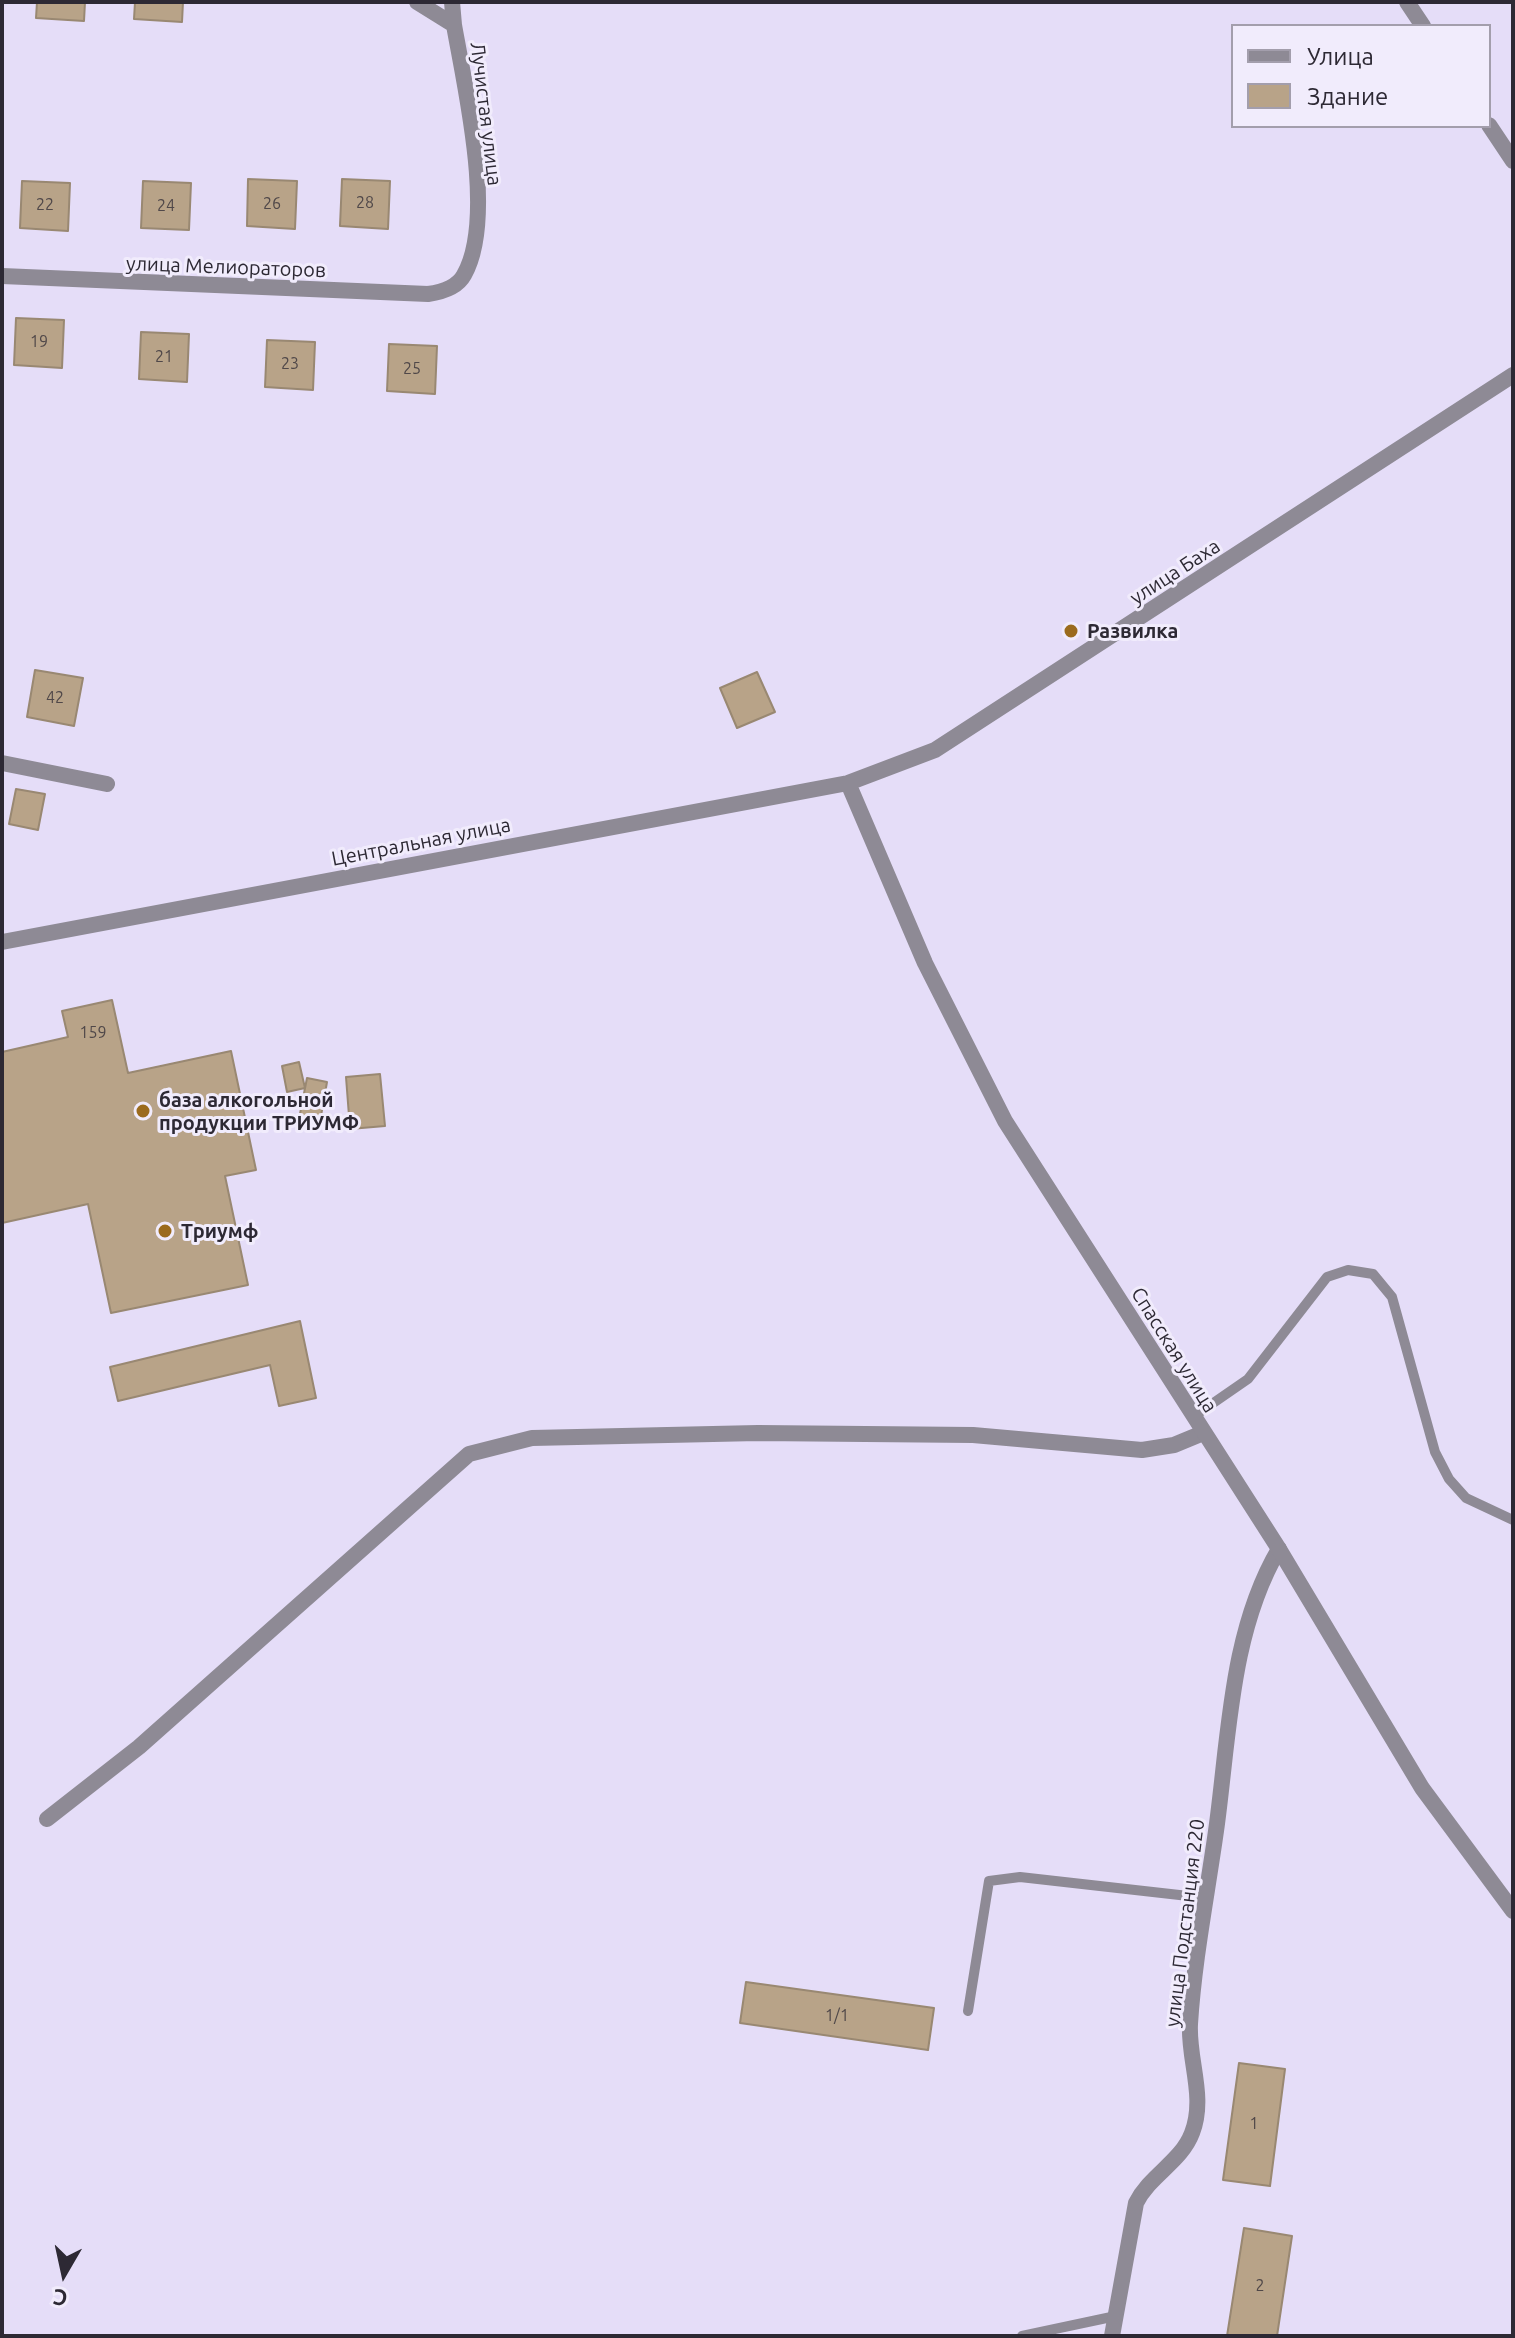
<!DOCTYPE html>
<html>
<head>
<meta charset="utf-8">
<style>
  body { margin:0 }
  #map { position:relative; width:1515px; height:2338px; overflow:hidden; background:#e5ddf8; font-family:Ubuntu,sans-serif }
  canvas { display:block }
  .frame { position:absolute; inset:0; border:4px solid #2d2934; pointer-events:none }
  .legend { position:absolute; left:1231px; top:24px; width:260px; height:104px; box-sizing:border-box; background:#f1ecfc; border:2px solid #a39eac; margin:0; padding:10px 14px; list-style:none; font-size:24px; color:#2d2934 }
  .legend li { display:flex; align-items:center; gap:16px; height:40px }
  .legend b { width:40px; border:2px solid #a39eac }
  .north { position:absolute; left:24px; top:2234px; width:80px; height:80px; -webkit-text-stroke:6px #f1ecfc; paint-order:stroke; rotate:189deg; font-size:22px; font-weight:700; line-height:32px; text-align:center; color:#2d2934 }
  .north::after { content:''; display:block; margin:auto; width:28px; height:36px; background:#2d2934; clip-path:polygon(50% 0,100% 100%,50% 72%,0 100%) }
</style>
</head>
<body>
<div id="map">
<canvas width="1515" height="2338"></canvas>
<div class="frame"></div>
<ul class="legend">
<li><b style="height:10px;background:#8e8a95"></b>Улица</li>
<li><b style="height:22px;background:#b8a388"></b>Здание</li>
</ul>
<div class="north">С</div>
</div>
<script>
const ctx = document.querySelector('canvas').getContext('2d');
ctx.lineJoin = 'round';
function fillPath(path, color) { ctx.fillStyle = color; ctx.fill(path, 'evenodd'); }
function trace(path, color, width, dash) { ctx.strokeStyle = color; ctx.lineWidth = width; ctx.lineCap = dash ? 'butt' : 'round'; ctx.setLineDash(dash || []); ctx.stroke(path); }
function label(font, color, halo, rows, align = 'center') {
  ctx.font = font + ' Ubuntu,sans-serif'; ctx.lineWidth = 6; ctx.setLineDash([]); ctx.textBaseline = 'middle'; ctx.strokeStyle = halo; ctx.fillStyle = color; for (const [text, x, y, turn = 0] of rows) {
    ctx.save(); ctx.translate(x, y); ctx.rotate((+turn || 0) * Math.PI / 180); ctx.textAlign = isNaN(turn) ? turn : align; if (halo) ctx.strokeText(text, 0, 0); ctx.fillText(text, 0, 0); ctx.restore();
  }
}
const building = new Path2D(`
  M37,2H85L84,21L36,18Z
  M135,2H183L182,22L134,19Z
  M248,179L297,181L295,229L247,226Z
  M342,179L390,181L388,229L340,226Z
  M22,181L70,183L68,231L20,228Z
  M143,181L191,183L189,230L141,228Z
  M16,318L64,320L62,368L14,365Z
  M141,332L189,334L187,382L139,379Z
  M267,340L315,342L313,390L265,387Z
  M389,344L437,346L435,394L387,391Z
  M35,670L83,678L74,726L27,717Z
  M757,672L775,712L737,728L720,688Z
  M16,789L45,794L38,830L9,824Z
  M112,1000L128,1073L231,1051L256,1170L225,1176L248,1285L111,1313L88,1204L2,1223V1052L68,1037L62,1011Z
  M299,1062L305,1088L287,1092L282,1066Z
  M380,1074L385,1126L350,1129L346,1077Z
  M307,1078L327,1082L319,1127L298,1124Z
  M300,1321L316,1398L279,1406L270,1365L118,1401L110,1367Z
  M746,1982L934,2008L928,2050L740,2023Z
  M1239,2063L1285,2069L1270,2186L1223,2180Z
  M1244,2228L1292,2236L1277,2336H1227Z`);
fillPath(building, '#b8a388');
trace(building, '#998872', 2);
trace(new Path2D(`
  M1193,1417L1248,1379L1327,1277L1348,1270L1373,1274L1392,1297L1435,1452L1449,1479L1466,1498L1513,1520
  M968,2011L989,1881L1020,1877L1206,1898
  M1022,2336L1116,2316`), '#8e8a95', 10);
trace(new Path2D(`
  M452,2L454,25
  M1407,2L1423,26
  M1489,125L1513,161
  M2,276L428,294C442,292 457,288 464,275C496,219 465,88 454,25L417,2
  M2,763L107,784
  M47,1819L139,1747L469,1454L532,1438L758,1433L973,1435L1142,1450L1174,1445L1203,1433
  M1112,2336L1136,2203C1150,2175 1181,2162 1192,2133C1206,2097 1188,2060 1190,2024C1194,1960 1207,1895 1216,1831C1229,1738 1230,1632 1279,1549`), '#8e8a95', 16);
trace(new Path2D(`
  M848,783L925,963L1005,1121L1279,1549L1422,1788L1513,1911
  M2,942L848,783L935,750L1513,375`), '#8e8a95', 16);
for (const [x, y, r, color] of [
  [1071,631,8,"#9b6b1e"],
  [143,1111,8,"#9b6b1e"],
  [165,1231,8,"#9b6b1e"]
]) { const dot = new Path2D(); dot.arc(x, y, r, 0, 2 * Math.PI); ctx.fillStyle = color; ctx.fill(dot); trace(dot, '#f1ecfc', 3); }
label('16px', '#504849', null, [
  ["28",365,203],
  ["26",272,204],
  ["22",45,205],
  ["24",166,206],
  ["19",39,342],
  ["21",164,357],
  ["23",290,364],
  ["25",412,369],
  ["42",55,698],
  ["159",93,1033],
  ["1/1",837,2016],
  ["1",1254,2124],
  ["2",1260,2286]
]);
label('20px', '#2d2934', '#f1ecfc', [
  ["Лучистая улица",486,114,83],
  ["улица Мелиораторов",226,267,2],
  ["улица Баха",1175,572,-33],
  ["Центральная улица",421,842,-11],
  ["Спасская улица",1174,1350,58],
  ["улица Подстанция 220",1185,1923,-83]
]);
label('bold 20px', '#2d2934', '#f1ecfc', [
  ["Развилка",1087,631],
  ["база алкогольной",159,1100],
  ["продукции ТРИУМФ",159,1123],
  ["Триумф",181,1231]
], 'left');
</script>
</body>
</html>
